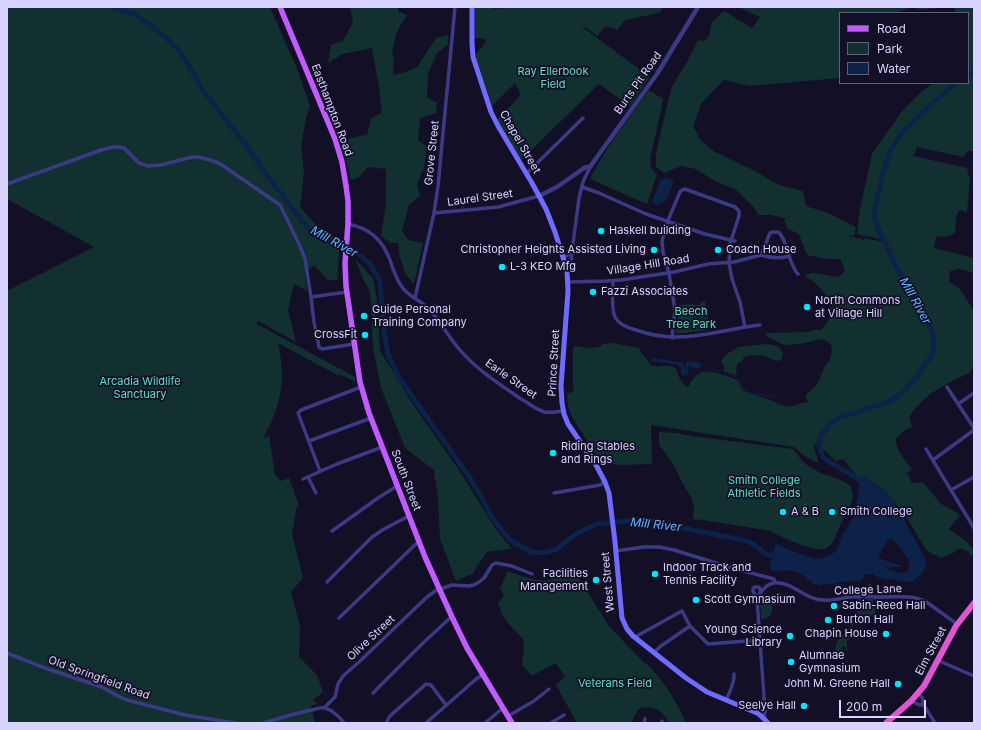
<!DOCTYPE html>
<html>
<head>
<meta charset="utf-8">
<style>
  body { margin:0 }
  #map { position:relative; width:981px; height:730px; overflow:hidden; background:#130f26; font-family:Inter,sans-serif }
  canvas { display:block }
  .frame { position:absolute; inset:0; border:8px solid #d9d4ff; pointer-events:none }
  .legend { position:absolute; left:839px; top:12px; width:130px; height:72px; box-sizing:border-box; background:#130f26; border:1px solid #625e7d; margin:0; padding:5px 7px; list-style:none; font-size:12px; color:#d9d4ff }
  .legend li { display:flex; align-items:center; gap:8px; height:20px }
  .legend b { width:20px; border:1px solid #625e7d }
  .scale { position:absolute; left:839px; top:700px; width:87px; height:18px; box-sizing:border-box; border:2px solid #d9d4ff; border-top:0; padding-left:5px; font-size:12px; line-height:14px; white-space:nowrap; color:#d9d4ff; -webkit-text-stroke:3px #130f26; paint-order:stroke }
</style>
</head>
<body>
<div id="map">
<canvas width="981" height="730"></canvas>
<div class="frame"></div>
<ul class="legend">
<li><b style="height:5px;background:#c25bff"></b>Road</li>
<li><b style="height:11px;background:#12302f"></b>Park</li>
<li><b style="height:11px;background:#0c2248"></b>Water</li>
</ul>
<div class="scale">200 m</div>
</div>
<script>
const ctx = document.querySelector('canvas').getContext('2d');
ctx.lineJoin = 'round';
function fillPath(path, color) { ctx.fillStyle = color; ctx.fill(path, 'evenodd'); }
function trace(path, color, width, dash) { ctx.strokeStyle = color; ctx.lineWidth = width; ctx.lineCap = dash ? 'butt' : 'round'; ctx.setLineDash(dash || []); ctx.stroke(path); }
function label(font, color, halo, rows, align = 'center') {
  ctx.font = font + ' Inter,sans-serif'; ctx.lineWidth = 3.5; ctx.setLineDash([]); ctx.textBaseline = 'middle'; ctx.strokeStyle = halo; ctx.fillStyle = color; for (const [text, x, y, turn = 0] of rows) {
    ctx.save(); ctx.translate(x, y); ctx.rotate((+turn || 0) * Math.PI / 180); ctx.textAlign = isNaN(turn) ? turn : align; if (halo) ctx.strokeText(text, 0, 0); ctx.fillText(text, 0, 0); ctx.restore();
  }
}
fillPath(new Path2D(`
  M7,7H270L298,71L310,106L306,118L301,145L304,172L300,207L318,227L340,240L337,280H328L314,265L305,272L307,291L295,284L293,287L288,311L296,342L258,321L257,324L355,377L356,382L339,374V376L278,343C283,367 284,386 276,410C273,420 267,429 264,438L269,435L275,475L281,481L289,478L299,505L297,506L292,534L303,578L291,592L300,626L299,657L317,675L323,692L316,698L313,699L317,704L311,706L315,722L316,723H7V291L94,247L7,199Z
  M350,7H399L398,11L407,15L399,28L395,37L392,53L394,60L393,75L406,72L417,67L436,38L448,35V45L437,53L428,74L427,97L437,103L436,113L420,118L418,140L427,146L424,168L417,184L420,196L409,205L402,231L408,240L423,243L414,284L406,275L400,258L398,243H390L381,236L386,203V169L368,167L358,178L351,180L341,141L367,134L371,119L382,112L379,88L372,48L343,54L328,63L331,45L343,41L353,22Z
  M475,7H493L494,9L515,7H664L659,13L625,20L617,30L606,26L597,36L586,27L579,31L585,29L650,77L630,106L599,84L521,160L497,120L521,95L515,83L492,106L491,103L476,59V54L486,42L484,39L475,38Z
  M738,7H946L921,10L912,7L896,13H840V78L749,86L724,80L717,87L701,104L693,126L701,141L715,152L755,171L779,185L803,191L806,206L828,213L856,227L854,236L844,235L864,240V238L884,242L883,240L857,234L860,209L872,154L903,110L920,93L933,83H968V13H956L954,7H974V151H967L964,157L917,147L913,156L967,168L970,181L967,212L959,210L956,218L955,233L945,237L936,236L934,248L974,258V273L959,269L950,271L949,282L959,288L974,311V362L971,372C946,384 925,393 909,417L912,427L905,430L895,439L898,450L912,470L907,473L912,483L923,482L941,504L956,512L960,515L949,529L966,541L974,550V554L970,556L969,552L960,548L953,553L941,558L927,551L908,520L886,492L873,496L845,461L840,459L836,461L823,449L814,444L815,451L819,463C809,460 801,453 794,447L651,425L652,464L621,465L601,463L572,417L568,407L567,394L574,391L573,386V349L575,346L590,348L599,347L603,344L612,343L639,348C642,356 647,357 650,365C658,368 659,366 666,366C680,366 675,372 681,380C683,383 685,385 687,388C691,383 694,376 700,373C710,368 727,376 737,380L743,391L773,401L780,405L790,407L798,404L808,402L806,398V395C809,391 814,389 817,384C822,377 823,365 829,362L832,352L831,344L822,339L800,344L784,345L768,337L766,335V333L808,332L818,329L820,331C827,325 831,316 831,307L835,306L837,307L816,284L804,275L814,273L839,277L845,271L840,259H827L807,255L799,234L788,229L784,220L787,219L771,215H758L754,207L735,189L715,181L696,169L681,166L664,173L656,167V153L669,97L672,87L688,60L698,40L705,41L709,36L712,22L724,11L752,28L760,17Z
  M649,90L663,99L659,120L650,158L651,166L653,171L657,175L647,204L590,179C606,147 628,119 649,90Z
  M355,259L373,278L377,300L380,351L412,403L459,470L495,528L512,549L487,552L472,574L456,581L440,539L438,499L434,470L405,448L381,388L373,347L370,292L363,279Z
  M705,301L710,330L676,334L678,315V305L691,304L695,305H699L702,302Z
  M767,344C776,346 780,344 783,355L780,361C775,361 770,358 765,356C758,355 752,355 745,356L741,362L737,364L736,375L724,371V366L721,360L727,354L738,347Z
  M659,432L676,433L691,436L793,449C800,459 806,466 817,471C826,476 844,479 850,486C858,497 846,514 841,523C837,532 834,547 823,549C813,551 780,537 771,531L703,520L693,519L694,506L692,499L682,482L673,464L659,444Z
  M573,569L609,626L645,664L646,663C665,683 675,698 686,723H669C662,710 655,706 640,708L636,713L631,723H577L556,685L565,677L556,663L532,676L522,665L524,646L523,639L509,624L503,616L498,603L504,595L500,588L508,571C520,576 539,583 552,579C559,578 566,573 573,569Z
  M763,595C778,599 774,621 761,619L760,599V597Z
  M882,598V599L873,600L876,615C867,615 859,621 852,626L855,615L857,612V599Z
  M844,633L851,637V639L847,640V651H846L845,647L843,646C839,650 841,654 837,657C833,648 837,640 844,633Z`), '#12302f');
fillPath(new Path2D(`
  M666,177L674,181C670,190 669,201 658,205L652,202L660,181Z
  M652,358L679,362L683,364L685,369L686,368L685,363C691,360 696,361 702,364L700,368H693L689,366L688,373L686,376H684L681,375V368C675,361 660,363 651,361V360Z
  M862,476L868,478L882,488L890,496L896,506L901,511L908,528L918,544L921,551L925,558L926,563L925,568L921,575L917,578L911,582L899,581L892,579L888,580L874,576V574H865L861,581L840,582L831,584H823L820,586L819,585L813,584L801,574L797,572L786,570L778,572L770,570L771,565H770L776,543L789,550L816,559H820L830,555L835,552L838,548L841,538L854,516L855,506L858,499L859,487ZM890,539C897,540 904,553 909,561V563L908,572L901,573L887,569L886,567H901L900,566H902L879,558C879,553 885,543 890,539Z`), '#0c2248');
trace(new Path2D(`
  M713,369C720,371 730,373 736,377C742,380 740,386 744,390C748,393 773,398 778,397`), '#0c2248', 1);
trace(new Path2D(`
  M113,7L134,14L152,26L175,46L186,61L202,89L251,152L266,174L298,216L308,228L337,246L353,251L361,256L371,265L380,281L383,326L388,354L397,375L468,475L481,496L490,514L500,528L510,540L520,546L531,552L541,553L555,550L579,532L597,524L635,520L655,522L672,525L692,530L743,540L752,543L766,554L779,557
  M968,76L974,73
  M865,486L856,477L831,463L823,457L819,446L820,437L829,425L840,417L855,413L890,401L899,396L915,379L924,367L934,351V337L928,321L914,296L897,268L877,226L874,214L883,172L891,150L901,134L924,111L952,86L956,83`), '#0c2248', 5);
trace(new Path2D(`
  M526,174L583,118
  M7,184L101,150L113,147H120L124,148L139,163L148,166L161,165L184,159L193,157H198L210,160L219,163L280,205L299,244L305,259L311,297
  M582,187L599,193L646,214L705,234L735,241
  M434,213L498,207L539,196
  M348,224C369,228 382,239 390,260C393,269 396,279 402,287C409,297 422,301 430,310C441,323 449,337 459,349C477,370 499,384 521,399C529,403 536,410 545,412C551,413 557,412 563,411
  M789,256C780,259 770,258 761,255L770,233L773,232H778C787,238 788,264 798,274
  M563,258L568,255L572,251
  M565,264C572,261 572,258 572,251L579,198L583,182L590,167
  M613,281C613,291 611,309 615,317C619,325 628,328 636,330C680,346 716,330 760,325
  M568,282L606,281L621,280L674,272L708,264L734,262L761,255
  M347,292L311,297L314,322L319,347L322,349L354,344
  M415,298L434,213L438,186L455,7
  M672,338L675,310L669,273L663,252L662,241L663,237L669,218L680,192L682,190L685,189L735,207L739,211V216L730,244L729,263L732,279L740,302L745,327
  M947,387L958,404
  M974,393L958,404L974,428
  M309,441L371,418
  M926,449L974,528
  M933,460L974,430
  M320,471L298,413L301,410L361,387
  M308,477L316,493
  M303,479L337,464L382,447
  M951,490L974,477
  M554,493L600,485L605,482
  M332,531L378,498L397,486
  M615,551L644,547H659L674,550L732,568L774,579L775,583
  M327,582L372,537L384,529L409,516
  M757,599L753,591V588L755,587H759L760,589L761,592
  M339,618L419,541
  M635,637L682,611L690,626L708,644L760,640
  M654,652L661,646L690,626
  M7,653L45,668L102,687L120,697L127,700L185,715L235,723
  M937,660L974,676
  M373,693L423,643L449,619L452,617
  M919,693L923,699V704L935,723
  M726,701C729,692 735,683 734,674
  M911,701L920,705L923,704
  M324,708L335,697L338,684L343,676L359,662L427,597L435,591L452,585L469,586L474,585L479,582L484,578L492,565L496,563L512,566L532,574
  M508,716L534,701L549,689
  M764,719L765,711L757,599C759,592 767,584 774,583C793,581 805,600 823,600C832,601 842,598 851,597C861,596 871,597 882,597C896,597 912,595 925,601L957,624
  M264,723C280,718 296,713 312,710C316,709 321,707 325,708C332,710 340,717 344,723
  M386,723L390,716L426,684L431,685L446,705
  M426,723L475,680L483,674
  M485,723L503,708
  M551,723L564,715
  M644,723L645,719
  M662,723V721`), '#3d3a85', 3.5);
trace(new Path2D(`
  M539,196L557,187L584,168L587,167H590L597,157L657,74L698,7`), '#3d3a85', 4.5);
trace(new Path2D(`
  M472,7V43L473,57L491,112L498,126L532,183L546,209L555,232L567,270L568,291L561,386L562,403L564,414L568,424L596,465L605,482L609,493L615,542L622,618L627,629L633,636L686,678L707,692L757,713L760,715L768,723`), '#6f6bff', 5);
trace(new Path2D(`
  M280,7L335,139L342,162L346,186L348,201V224L345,263L346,286L360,382L369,413L425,557L452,617L467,648L512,723`), '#c25bff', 5.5);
trace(new Path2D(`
  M886,723L911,701L924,686L956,626L974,603`), '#e055d1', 6);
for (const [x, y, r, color] of [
  [601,231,4,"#00e5ff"],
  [654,250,4,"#00e5ff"],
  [718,250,4,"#00e5ff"],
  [502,267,4,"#00e5ff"],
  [593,292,4,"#00e5ff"],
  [807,307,4,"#00e5ff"],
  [364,316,4,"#00e5ff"],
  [365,335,4,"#00e5ff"],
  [553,453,4,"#00e5ff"],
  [783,512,4,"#00e5ff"],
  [832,512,4,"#00e5ff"],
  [655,574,4,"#00e5ff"],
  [596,580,4,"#00e5ff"],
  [696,600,4,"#00e5ff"],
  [834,606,4,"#00e5ff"],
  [828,620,4,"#00e5ff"],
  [886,634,4,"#00e5ff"],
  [790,636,4,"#00e5ff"],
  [791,662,4,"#00e5ff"],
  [898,684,4,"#00e5ff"],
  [804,706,4,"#00e5ff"]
]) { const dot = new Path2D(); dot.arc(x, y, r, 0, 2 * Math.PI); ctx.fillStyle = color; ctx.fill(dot); trace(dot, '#130f26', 1.5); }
label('11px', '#5fe0c0', '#130f26', [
  ["Ray Ellerbook",553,72],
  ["Field",553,85],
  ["Beech",691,312],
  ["Tree Park",691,325],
  ["Arcadia Wildlife",140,382],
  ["Sanctuary",140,395],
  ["Smith College",764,481],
  ["Athletic Fields",764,494],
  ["Veterans Field",615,684]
]);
label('11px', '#d9d4ff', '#130f26', [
  ["Burts Pit Road",638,83,-55],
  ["Easthampton Road",332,110,69],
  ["Chapel Street",520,142,60],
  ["Grove Street",432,153,-84],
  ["Laurel Street",480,198,-8],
  ["Village Hill Road",648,265,-9],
  ["Prince Street",554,363,-87],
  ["Earle Street",511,379,35],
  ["South Street",406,480,69],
  ["West Street",608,582,-95],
  ["College Lane",868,590,-2],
  ["Olive Street",371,638,-43],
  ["Elm Street",931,651,-62],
  ["Old Springfield Road",99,678,20]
]);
label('11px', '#d9d4ff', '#130f26', [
  ["Haskell building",609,231],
  ["Christopher Heights Assisted Living",646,250,"right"],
  ["Coach House",726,250],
  ["L-3 KEO Mfg",510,267],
  ["Fazzi Associates",601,292],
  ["North Commons",815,301],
  ["at Village Hill",815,314],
  ["Guide Personal",372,310],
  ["Training Company",372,323],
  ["CrossFit",357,335,"right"],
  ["Riding Stables",561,447],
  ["and Rings",561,460],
  ["A & B",791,512],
  ["Smith College",840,512],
  ["Indoor Track and",663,568],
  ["Tennis Facility",663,581],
  ["Facilities",588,574,"right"],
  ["Management",588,587,"right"],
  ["Scott Gymnasium",704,600],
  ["Sabin-Reed Hall",842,606],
  ["Burton Hall",836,620],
  ["Young Science",782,630,"right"],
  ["Library",782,643,"right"],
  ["Chapin House",878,634,"right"],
  ["Alumnae",799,656],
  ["Gymnasium",799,669],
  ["John M. Greene Hall",890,684,"right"],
  ["Seelye Hall",796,706,"right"]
], 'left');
label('italic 12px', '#62b6ff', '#130f26', [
  ["Mill River",334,242,29],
  ["Mill River",915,301,61],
  ["Mill River",656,525,6]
]);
</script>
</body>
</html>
